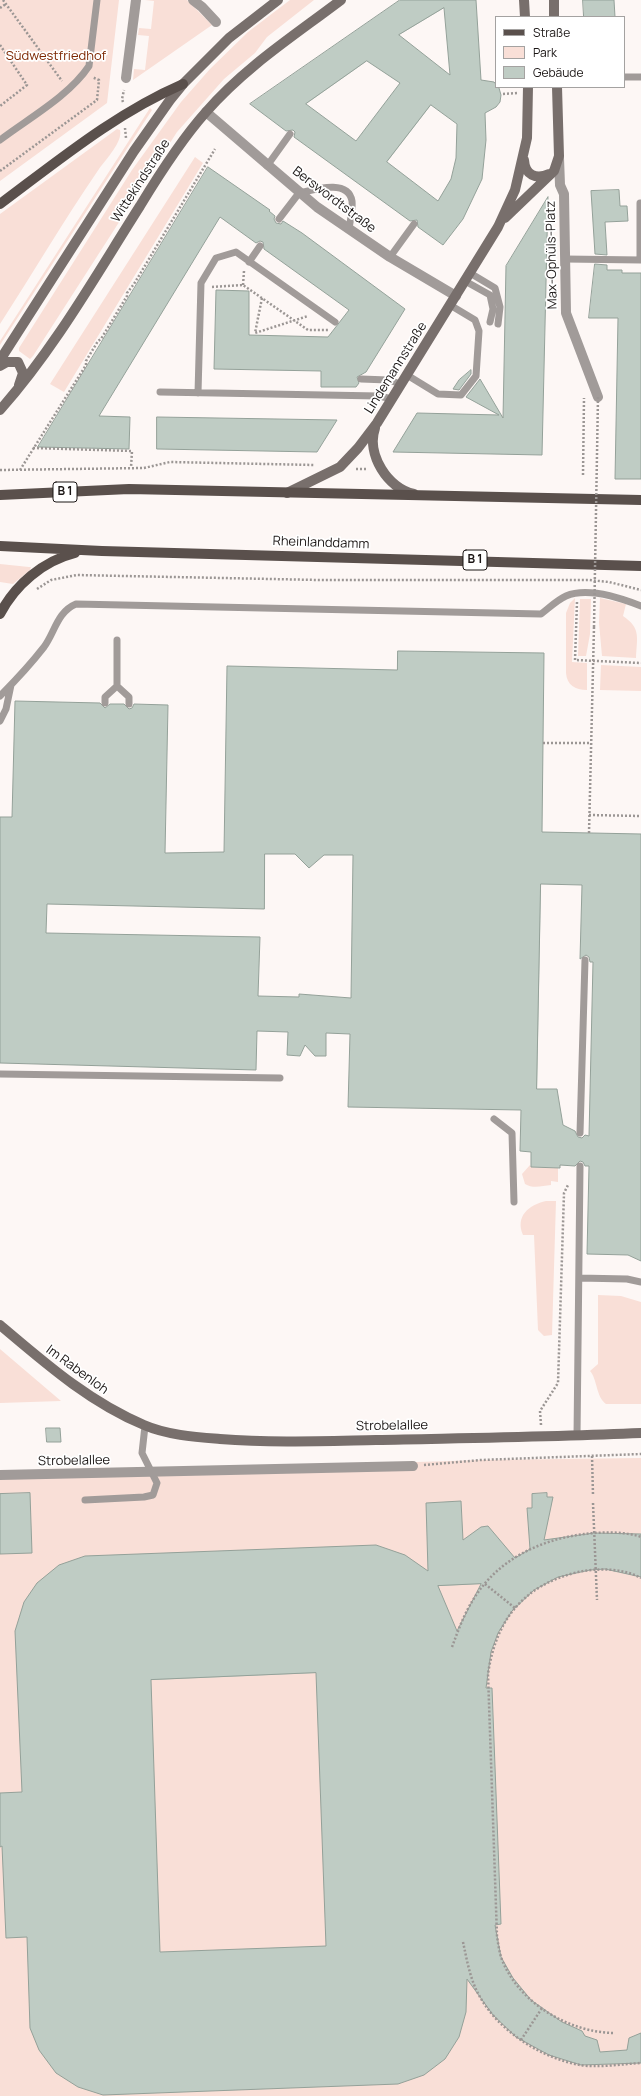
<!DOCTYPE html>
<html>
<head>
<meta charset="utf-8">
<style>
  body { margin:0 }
  #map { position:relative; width:641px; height:2096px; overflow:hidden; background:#fdf7f5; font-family:Manrope,sans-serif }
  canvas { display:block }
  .legend { position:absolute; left:495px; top:16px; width:130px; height:72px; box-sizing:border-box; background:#fff; border:1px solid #a4a2a1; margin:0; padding:5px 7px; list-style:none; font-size:12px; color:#1b1615 }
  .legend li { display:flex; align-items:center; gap:8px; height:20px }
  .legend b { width:20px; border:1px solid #a4a2a1 }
</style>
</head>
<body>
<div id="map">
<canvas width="641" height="2096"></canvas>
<ul class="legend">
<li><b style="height:5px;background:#5a504c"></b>Straße</li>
<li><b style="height:11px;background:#f9dfd7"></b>Park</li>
<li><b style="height:11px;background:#bfccc4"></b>Gebäude</li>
</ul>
</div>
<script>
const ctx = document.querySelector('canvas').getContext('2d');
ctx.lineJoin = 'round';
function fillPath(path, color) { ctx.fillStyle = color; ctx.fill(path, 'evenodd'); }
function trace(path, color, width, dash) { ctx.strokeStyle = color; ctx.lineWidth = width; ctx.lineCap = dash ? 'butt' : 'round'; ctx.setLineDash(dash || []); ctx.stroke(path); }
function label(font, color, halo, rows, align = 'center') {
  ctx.font = font + ' Manrope,sans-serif'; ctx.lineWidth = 3.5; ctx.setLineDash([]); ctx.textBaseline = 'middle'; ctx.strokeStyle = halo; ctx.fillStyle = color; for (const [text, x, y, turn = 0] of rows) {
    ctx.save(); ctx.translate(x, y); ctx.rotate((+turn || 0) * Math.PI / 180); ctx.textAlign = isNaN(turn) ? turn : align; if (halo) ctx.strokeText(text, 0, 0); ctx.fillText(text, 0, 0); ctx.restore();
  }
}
fillPath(new Path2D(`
  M0,0H119L107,103L0,181Z
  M145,0H187L212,25L133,80L134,69L145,70L149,36L138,35L139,28L151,29L154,1Z
  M290,0H314L267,37L255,53L224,79L177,132L33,356L30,359L19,351V348L132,170L181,102L210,69L248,32Z
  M150,108L152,110L0,345V341Z
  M117,129L120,130C123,142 106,159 99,169C64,220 33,273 0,324V214Z
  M195,157L203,163L64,392L50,384Z
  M0,564L29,567H31L30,570L13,584L0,582Z
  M575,598L572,662L587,663V690C575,690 567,685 566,673V613L570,603Z
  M600,598L626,604L623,616C641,628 637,637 636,658L602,656L599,623Z
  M580,599H591L590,634L586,656H578Z
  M601,665L641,667V691L600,690Z
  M530,1165L531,1167L558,1168V1182L551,1181V1185C542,1186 533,1189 525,1184L522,1174Z
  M546,1201H556L552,1335L544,1336L538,1330L534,1235H523C515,1216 529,1205 546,1201Z
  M598,1295L621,1296L641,1302V1404H606C596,1397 597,1378 590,1371L598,1364Z
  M0,1349L61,1401L0,1403Z
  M641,1458V2096H0V1475L481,1460Z`), '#f9dfd7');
const building = new Path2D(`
  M400,0H476L481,80L494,82L499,88L501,95L500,102L496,107L485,113L486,140L482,179L463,219L443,245L418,227L417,220L410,221L294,137L295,132L293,130L286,131L250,104ZM444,8L450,75L399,35ZM367,61L400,83L356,141L306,104ZM431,105L457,124L456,158L451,179L438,201L387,162Z
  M583,0H614L615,17H584Z
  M208,167L270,210L269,211L275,216L274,219L276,223L281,224L283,221L302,233L405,309L366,372L357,377L359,383L356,387H321V371L214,369L216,290L249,291V335L328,337L349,310L264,249L263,242L260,241L256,243L220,217L99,416L130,417L129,449L38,447Z
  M619,190L620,206H627L628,221L605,222L607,255L595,254L591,191Z
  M548,197L542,455L393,452L417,413L499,415L466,397L480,379L503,418L506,266Z
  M595,264L607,265V270H622V273H641V479H615L618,318H589Z
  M471,370V374L459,390L453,389L459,380Z
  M157,417L337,420L317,452L157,449Z
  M398,651L544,653L542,832L641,834V1261L628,1255L587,1254L589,1166H585L583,1162L580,1161L575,1166L560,1165V1168L531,1167V1152L520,1151L521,1110L348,1107L350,1034L326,1033V1056H315L305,1045L300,1056L287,1055L288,1032L257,1031L256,1070L0,1063V817H12L15,701L100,703L105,708L110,704H124L129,709L132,708L134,704L168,705L165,853L224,852L227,666L397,670ZM265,854H295L309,868L324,855H353L351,998L299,994V997L258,996L260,937L46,933L47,904L264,909ZM541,884L582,885L580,959L586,955L589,957L590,962H593L589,1136L585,1135L582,1138L578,1137L575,1131L563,1125L557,1089H537Z
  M46,1428H60L61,1442H47Z
  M30,1493L32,1553L0,1554V1494Z
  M547,1493V1497H553L544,1540L594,1533L641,1534V1577L605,1569L590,1570L558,1577L534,1590L512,1611L498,1633L491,1652L486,1688H492L501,1924L495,1925L501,1957L513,1978L531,2000L562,2022L582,2031L585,2036L597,2040L600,2052L627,2050L629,2038L641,2033V2063L581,2065L549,2055L516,2037L493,2015L467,1979L466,2012L459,2037L445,2059L424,2075L398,2084L103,2095L78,2087L56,2073L39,2050L30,2028L27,1937L6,1938L2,1846L0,1847V1793L22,1792L15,1631L24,1602L37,1583L59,1565L85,1556L376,1545L405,1555L428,1571L426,1503L461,1501L463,1540L481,1527L488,1526L515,1558L530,1549L527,1508H532V1494ZM481,1584L457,1631L438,1586ZM316,1673L326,1946L160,1952L151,1680Z`);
fillPath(building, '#bfccc4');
trace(building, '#94a199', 1);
trace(new Path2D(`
  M3,0L62,81
  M0,8L6,4
  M0,45L27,85L0,106
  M503,94L517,93
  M123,102L122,99L124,90
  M125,128L126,138
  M0,171L97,100L99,80L92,77
  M243,285L244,271
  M212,287L243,285L308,330H328
  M262,298L255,333L308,316
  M33,448L132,451L131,468
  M356,469H368
  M0,470L144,468L170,462L314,465
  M20,470L86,365V361L98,341L101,339L127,296V293L134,284L215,149
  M583,475L584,398
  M37,589L51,580L77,575L319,580H589L609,582L641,590
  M577,602L575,660L641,663
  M543,743H591
  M589,815L641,816
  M589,833L594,627
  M541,1425L540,1411L558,1383L564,1193L568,1185
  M592,1456L593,1495
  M424,1465L481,1460L641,1454
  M593,1503L597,1600
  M485,1584L515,1608
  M452,1647C458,1631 464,1614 473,1600C497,1560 539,1540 584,1534C601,1532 624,1531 641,1537
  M463,1942C467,1960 470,1980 480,1997C499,2031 541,2058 580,2065C596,2068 624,2064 641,2063
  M613,2033C568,2032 517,2002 501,1957C499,1950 498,1943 497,1936L488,1674C496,1619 524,1585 578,1572C598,1568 623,1568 641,1578
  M521,2040L542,2008`), '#9b9694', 2.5, [2, 2]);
trace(new Path2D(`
  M624,77H641
  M0,140C29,118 69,96 89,66L97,0
  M267,166L290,134
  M640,203V260
  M279,219L299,193C313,190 348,178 352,201C353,210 350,221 349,229
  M390,257L414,224
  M565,259L641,260
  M249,262L260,246
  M470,273L495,288L500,307L498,324
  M465,281L490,295L493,309L490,322
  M407,375L438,394L461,395L476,376L479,331L475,320L450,305
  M361,379L388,380L401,384
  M160,392L379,396L392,399
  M198,393L201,283L216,258L236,252L335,322
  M117,686L129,697V704
  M0,696C16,680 30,665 44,647C55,632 57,612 76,604L541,614C549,608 557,600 566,596C587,587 621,598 641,606
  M105,703V697L117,686V640
  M0,721L6,709L11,685
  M0,1074L280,1078
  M494,1119L512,1133L514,1202
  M580,1133L585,960
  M579,1278L627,1279L641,1282
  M577,1436L580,1166
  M85,1500L144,1497L153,1495L157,1483L142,1453L145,1426`), '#a19b99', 7);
trace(new Path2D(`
  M193,0L202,7L216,22
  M126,78L136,0
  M206,112L317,207L390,257L456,296
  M559,158L560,185L564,194L566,313L598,397
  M0,1475L413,1466`), '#a19b99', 10);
trace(new Path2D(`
  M524,0L525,17
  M554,0V17
  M524,160C525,175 536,180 549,174
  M505,218L554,171L559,156L557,87
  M0,360L134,151L170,100L183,84L229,38L278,0
  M0,366L7,362H18L23,373L19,385
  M0,410C55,348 96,275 140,206C160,173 181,140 206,112C245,67 295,35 341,0
  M375,428C366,454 388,489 414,494
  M287,493L340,467L358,448L377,423L498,227L515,190L527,138L528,87
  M0,1325C45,1363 89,1402 144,1425C167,1435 195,1437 220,1439C272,1443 324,1441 376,1440C465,1438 553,1437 641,1433`), '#786f6c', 10);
trace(new Path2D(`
  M0,204C59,160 116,113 183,84
  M0,495L129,489L641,500
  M0,546L102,551L641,566
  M0,614C15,585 43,561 75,553`), '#5a504c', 10);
trace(new Path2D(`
  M594,627L598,397`), '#9b9694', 2.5, [2, 2]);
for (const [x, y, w] of [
  [65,492,24],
  [475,560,24]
]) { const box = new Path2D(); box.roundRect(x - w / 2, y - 10, w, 20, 3); ctx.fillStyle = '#fff'; ctx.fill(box); trace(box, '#1b1615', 1); }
label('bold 12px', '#1b1615', null, [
  ["B 1",65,492],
  ["B 1",475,560]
]);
label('13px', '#7c2601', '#fff', [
  ["Südwestfriedhof",56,56]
]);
label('13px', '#1b1615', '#fff', [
  ["Wittekindstraße",141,181,-57],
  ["Berswordtstraße",334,200,37],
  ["Max-Ophüls-Platz",552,255,-91],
  ["Lindemannstraße",396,368,-58],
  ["Rheinlanddamm",321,543,2],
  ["Im Rabenloh",77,1370,36],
  ["Strobelallee",392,1426,-1],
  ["Strobelallee",74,1461,-1]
]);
</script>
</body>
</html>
